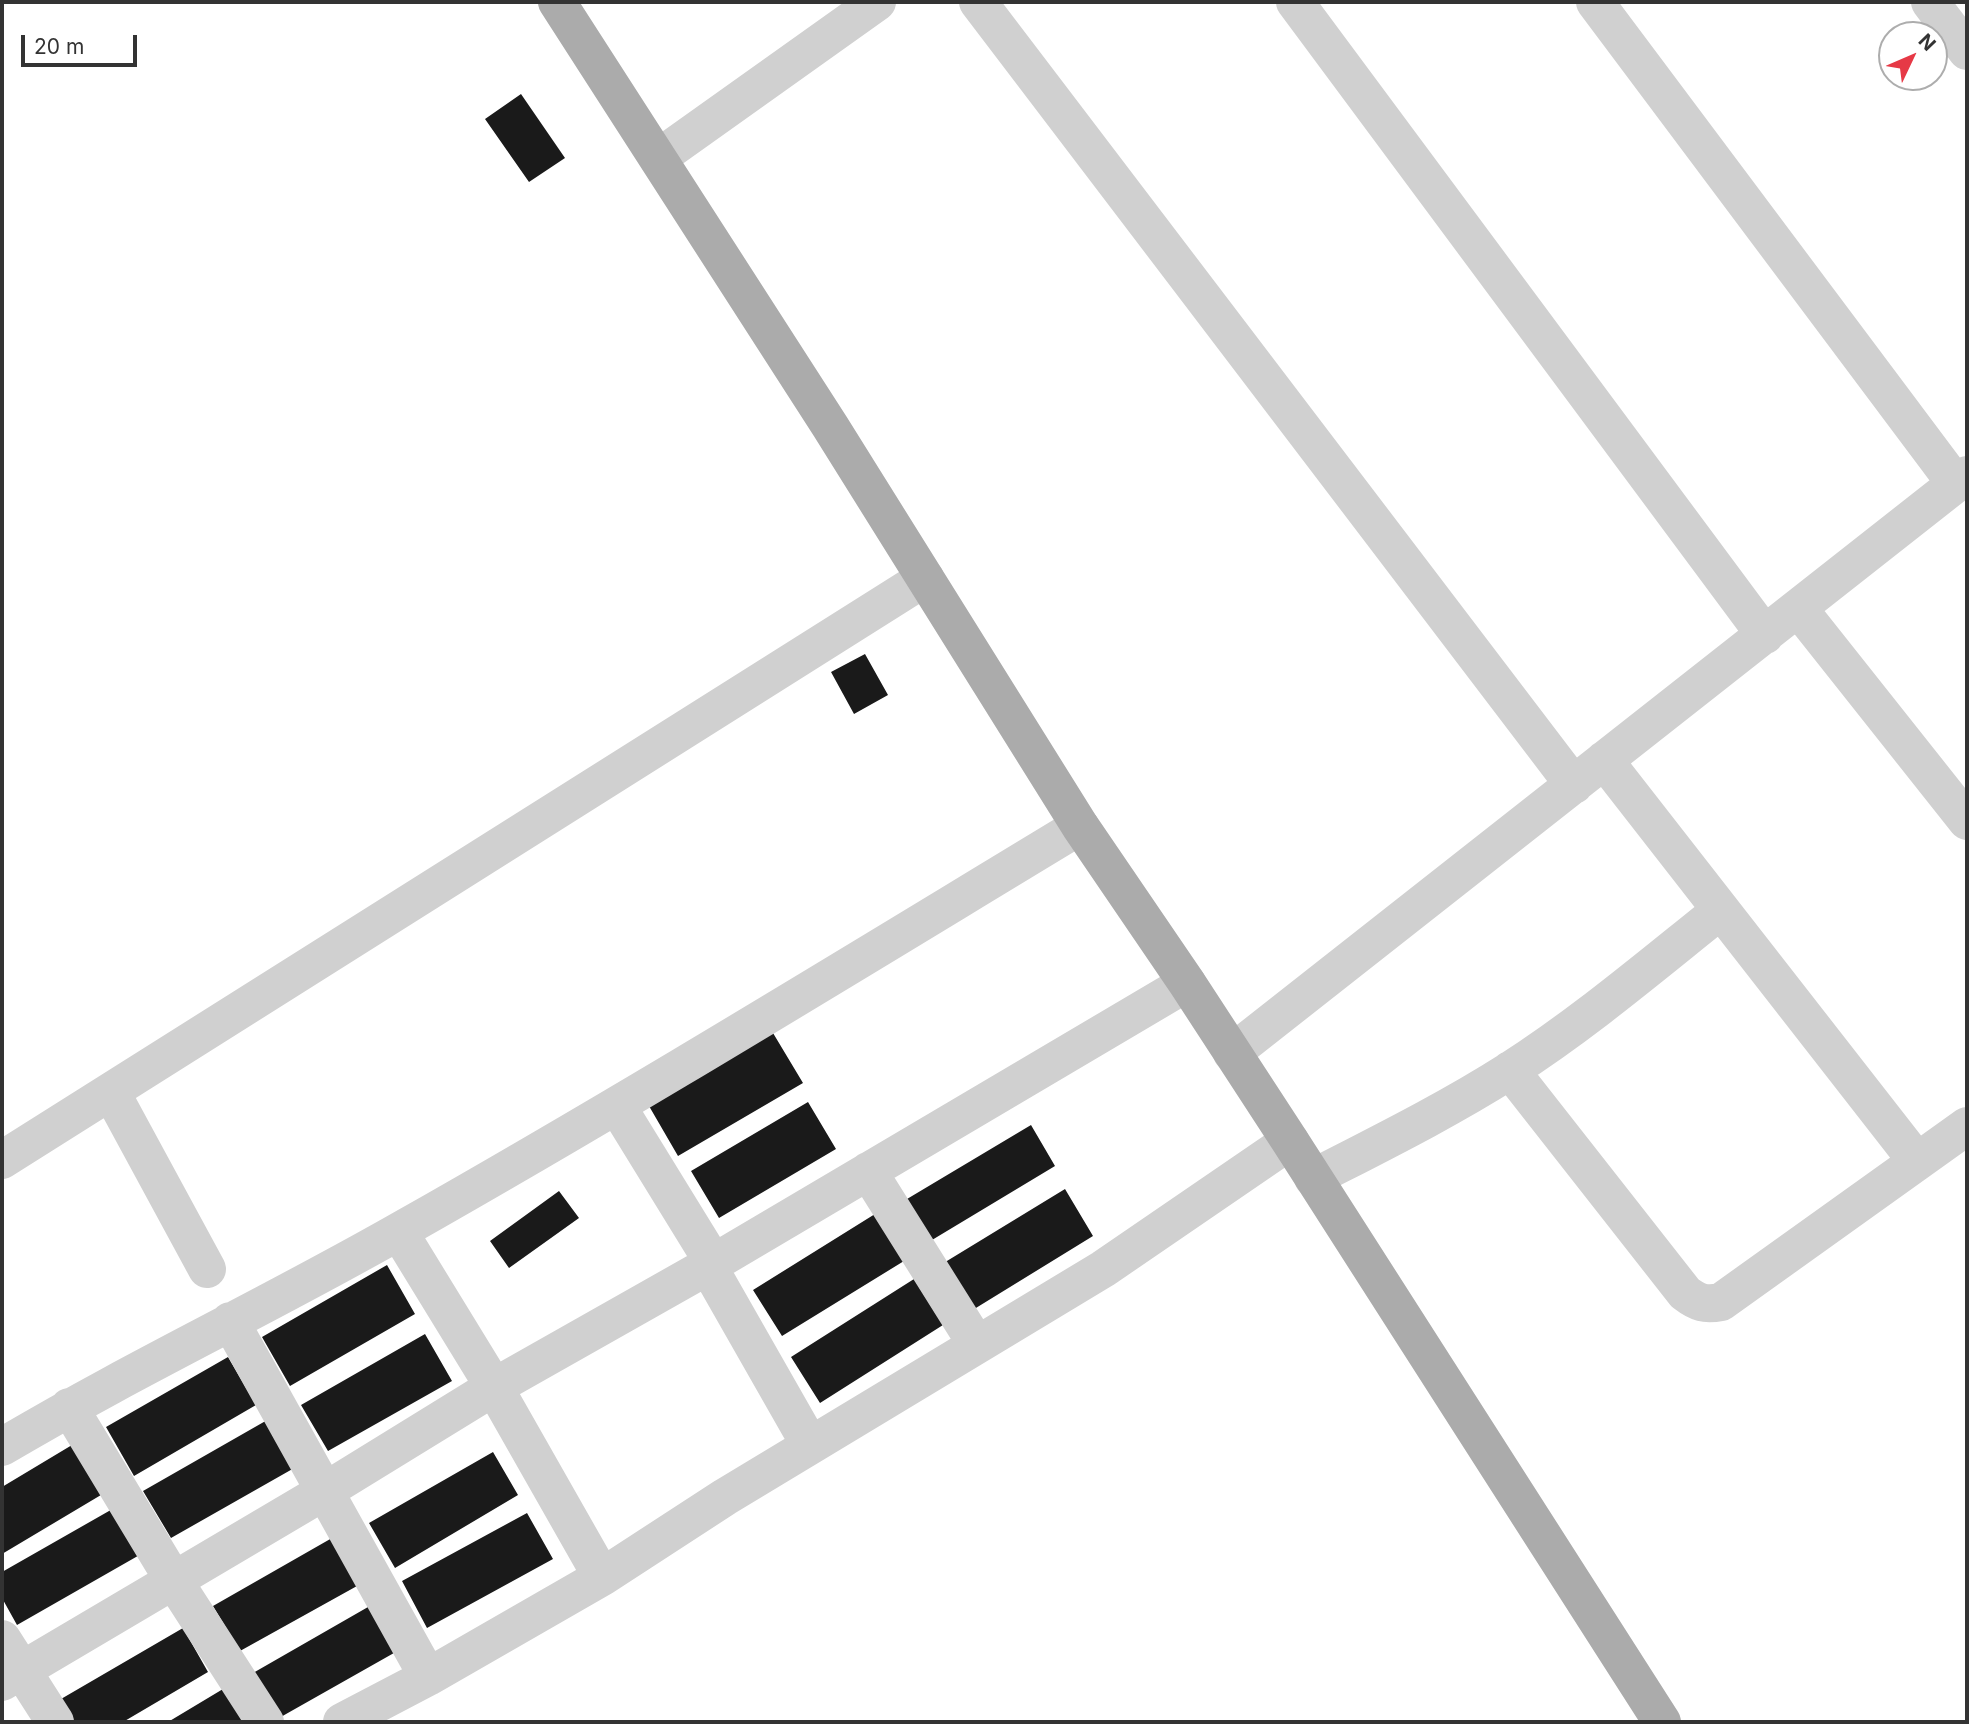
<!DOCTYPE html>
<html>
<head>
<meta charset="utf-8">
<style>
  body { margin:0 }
  #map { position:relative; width:1969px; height:1724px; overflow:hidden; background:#fff; font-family:Inter,sans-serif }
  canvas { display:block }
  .frame { position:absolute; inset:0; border:4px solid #333; pointer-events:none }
  .north { position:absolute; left:1878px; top:21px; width:70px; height:70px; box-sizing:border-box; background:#fff; border:2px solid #adadad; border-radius:50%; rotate:46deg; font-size:19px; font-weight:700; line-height:28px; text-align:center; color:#333 }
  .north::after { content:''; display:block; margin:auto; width:24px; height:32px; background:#e63946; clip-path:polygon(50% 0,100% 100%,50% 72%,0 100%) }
  .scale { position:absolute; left:21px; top:35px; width:116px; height:32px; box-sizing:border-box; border:4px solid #333; border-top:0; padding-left:9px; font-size:21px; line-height:24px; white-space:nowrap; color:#333; -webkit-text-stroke:5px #fff; paint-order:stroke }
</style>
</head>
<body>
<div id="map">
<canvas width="1969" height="1724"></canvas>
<div class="frame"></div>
<div class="north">N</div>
<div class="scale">20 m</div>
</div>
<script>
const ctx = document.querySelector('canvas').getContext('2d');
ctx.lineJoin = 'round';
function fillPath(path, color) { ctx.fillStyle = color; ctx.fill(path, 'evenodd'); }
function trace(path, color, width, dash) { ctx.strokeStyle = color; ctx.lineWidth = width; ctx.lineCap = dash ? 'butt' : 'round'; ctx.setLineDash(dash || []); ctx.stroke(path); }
fillPath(new Path2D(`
  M521,94L565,158L529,182L485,119Z
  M865,654L888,695L854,714L831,672Z
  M773,1033L803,1083L678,1156L649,1106Z
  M808,1102L836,1149L719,1218L691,1171Z
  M1031,1125L1055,1166L932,1240L907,1199Z
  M1065,1189L1093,1236L971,1311L942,1264Z
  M559,1191L579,1218L509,1268L490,1241Z
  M875,1214L904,1261L782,1336L753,1290Z
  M387,1265L415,1314L290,1386L262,1337Z
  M914,1279L943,1325L820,1403L791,1357Z
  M425,1334L452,1381L328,1451L301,1405Z
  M228,1357L256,1405L134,1476L106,1427Z
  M269,1419L296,1467L171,1538L143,1491Z
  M77,1442L106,1492L2,1554V1487Z
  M493,1452L518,1495L395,1568L369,1523Z
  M116,1507L143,1553L17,1625L2,1598V1572Z
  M527,1513L553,1559L427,1628L402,1581Z
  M339,1534L366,1581L240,1651L213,1606Z
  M375,1603L401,1649L279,1718L253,1673Z
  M183,1628L208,1672L123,1722H74L61,1699Z
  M223,1689L243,1722H168Z`), '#1a1a1a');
trace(new Path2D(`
  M978,2L1574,785
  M1295,2L1765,635
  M1595,2L1956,484
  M1930,2L1967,51
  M658,158L877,2
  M1798,608L1967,821
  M1604,760L1916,1160
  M1232,1053L1967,475
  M1510,1070L1685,1293C1698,1303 1705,1305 1721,1302L1967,1126
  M111,1092L207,1269
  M617,1106L713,1262
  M2,1160L925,578
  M868,1171L977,1345
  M1313,1178C1379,1144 1446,1111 1509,1071C1584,1023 1652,965 1721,910
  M708,1266L810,1445
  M230,1321L428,1677
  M69,1407L174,1581L265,1722
  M2,1447C133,1369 270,1305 403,1229C631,1100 855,962 1080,826
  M602,1577L725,1497L1103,1269L1290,1141
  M2,1639L55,1722
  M2,1682L325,1491L494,1387L708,1266L1187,983
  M342,1722L428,1677L602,1577L494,1387L399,1232`), '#d0d0d0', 38);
trace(new Path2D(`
  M557,2L830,426L1080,826L1187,983L1290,1141L1662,1722`), '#ababab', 38);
</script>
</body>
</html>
